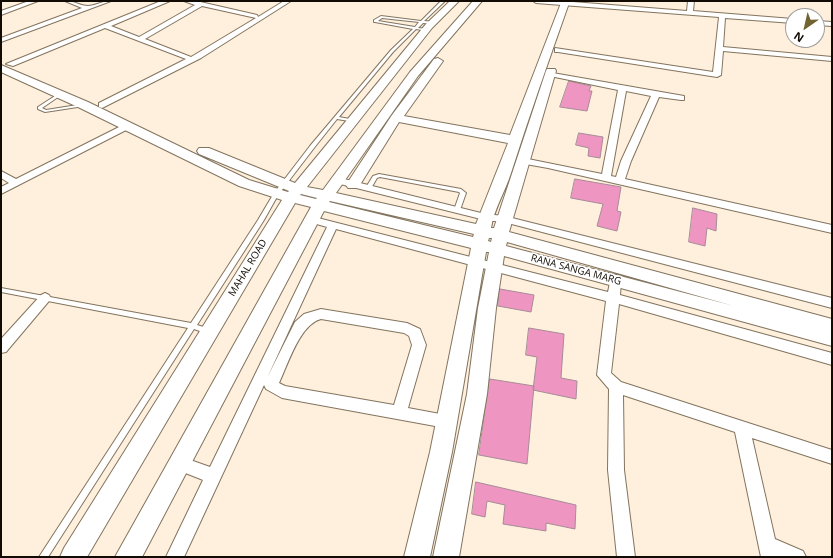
<!DOCTYPE html>
<html>
<head>
<meta charset="utf-8">
<style>
  body { margin:0 }
  #map { position:relative; width:833px; height:558px; overflow:hidden; background:#fef0dd; font-family:"Open Sans",sans-serif }
  canvas { display:block }
  .frame { position:absolute; inset:0; border:2px solid #110b04; pointer-events:none }
  .north { position:absolute; left:785px; top:8px; width:40px; height:40px; box-sizing:border-box; background:#fff; border:1px solid #a09d9b; border-radius:50%; rotate:214deg; font-size:11px; font-weight:700; line-height:16px; text-align:center; color:#110b04 }
  .north::after { content:''; display:block; margin:auto; width:14px; height:18px; background:#726431; clip-path:polygon(50% 0,100% 100%,50% 72%,0 100%) }
</style>
</head>
<body>
<div id="map">
<canvas width="833" height="558"></canvas>
<div class="frame"></div>
<div class="north">N</div>
</div>
<script>
const ctx = document.querySelector('canvas').getContext('2d');
ctx.lineJoin = 'round';
function fillPath(path, color) { ctx.fillStyle = color; ctx.fill(path, 'evenodd'); }
function trace(path, color, width, dash) { ctx.strokeStyle = color; ctx.lineWidth = width; ctx.lineCap = dash ? 'butt' : 'round'; ctx.setLineDash(dash || []); ctx.stroke(path); }
function label(font, color, halo, rows, align = 'center') {
  ctx.font = font + ' "Open Sans",sans-serif'; ctx.lineWidth = 3.5; ctx.setLineDash([]); ctx.textBaseline = 'middle'; ctx.strokeStyle = halo; ctx.fillStyle = color; for (const [text, x, y, turn = 0] of rows) {
    ctx.save(); ctx.translate(x, y); ctx.rotate((+turn || 0) * Math.PI / 180); ctx.textAlign = isNaN(turn) ? turn : align; if (halo) ctx.strokeText(text, 0, 0); ctx.fillText(text, 0, 0); ctx.restore();
  }
}
const building = new Path2D(`
  M569,81L591,86L589,91H592L587,111L560,107Z
  M579,133L603,137L600,158L588,156L589,148L576,145Z
  M575,179L621,187L617,211L621,212L617,231L597,226L603,204L571,198Z
  M693,208L717,214L716,231L707,228L705,246L689,242Z
  M500,289L534,295L531,312L498,306Z
  M529,328L564,334L561,378L577,381L576,399L533,390L537,357L526,355Z
  M490,379L534,386L527,464L479,455Z
  M476,482L576,505L575,529L546,523V531L503,524L505,505L487,501L485,517L472,514Z`);
fillPath(building, '#ee95c1');
trace(building, '#a68b97', 1);
const lane = new Path2D(`
  M441,1H445L424,21L434,22V24L423,23L418,28L427,29V31L416,29L393,52L339,117L355,120V122L337,119L314,148L278,195L264,220L197,325L210,329L211,331L210,333L208,334L194,329L48,557H39L188,328L1,292V288L191,323L258,220L274,193L310,146L391,50L413,29L375,22H374V20L381,16L421,21ZM382,18L419,22L415,27L378,21Z
  M58,94L61,95L42,108L46,110L84,104L86,105L84,106L45,112L38,109V107Z
  M379,174L461,189L466,193L460,210L457,212L454,210L460,193L459,192L380,177L377,178L370,190H366L365,189L373,176Z`);
const street = new Path2D(`
  M29,1H38L1,15V11Z
  M65,1C74,1 81,6 88,6C94,6 103,1 111,1L1,42V38L82,8Z
  M161,1H170L111,26L139,37L195,5L184,1H196L257,15L258,17L284,1H291L201,58L102,108L99,107V103L186,59L105,28L13,66L6,64ZM202,6L256,18L191,57L145,39Z
  M533,1H560L687,11L688,1H694L693,11L793,19V23L725,18L723,47L832,57V61L723,51L721,75L717,77L558,52H555V48L713,72L719,17L536,3Z
  M817,21L832,22V26L817,25Z
  M547,72L684,96V100H681L659,97L631,161L625,179L832,225V233L548,168L520,163L518,161L523,158L602,174L618,90L550,76H547ZM626,91L651,96L621,161L616,177L611,176Z
  M127,123L131,126L130,128L1,194V187L9,183L1,178V171L16,179Z
  M336,177L485,214L504,216L832,298V308L504,222L485,220L332,182L331,180L332,178Z
  M310,216L608,292L611,278H619L621,281L620,295L832,353V365L619,304L611,373L621,382L832,450V464L752,438L775,539L803,551L806,557H761L735,432L623,395L624,470L635,557H617L608,470L609,389L597,375L606,301L336,229L267,378L295,322L304,314L321,309L407,323L420,329L426,345L408,408L451,416L453,421L451,426L446,428L282,398L266,389L264,385L184,557H166L203,480L173,468L171,463L173,458L179,456L210,467L327,227L306,221L305,219L306,217ZM321,319L404,333L409,336L412,345L394,405L285,386L279,383C288,364 300,324 321,319Z
  M45,293L49,295L51,298L49,301L6,352L1,353V339L41,295Z`);
const secondary = new Path2D(`
  M450,1H459L432,28L307,187L323,190L410,72L473,1H482L418,76L336,193L476,224L508,143L399,122L358,188H348L346,185L392,115L434,59L438,58L443,61L404,116L510,135L561,3L562,1H568L569,3C549,60 529,116 511,173C505,192 494,209 491,228H494L546,71L547,69H555L556,71L509,232L832,319V346L504,256L496,308L487,394L459,557H433L467,394L478,308L489,252H486L452,452L430,557H404L430,452L471,248L324,211L142,557H115L311,207L295,203L87,557H60L64,548L282,200L239,186L80,108L1,72V65L88,102L249,180L288,192L289,191L199,154L197,151L199,148H209L295,183L426,24ZM301,194L317,198L316,199L300,195ZM330,201L474,234L473,237L329,202ZM489,238H492L491,242L488,241ZM507,242L734,306L506,246Z`);
trace(lane, '#83745e', 2);
trace(street, '#83745e', 2);
trace(secondary, '#83745e', 2);
fillPath(lane, '#fff');
fillPath(street, '#fff');
fillPath(secondary, '#fff');
label('10px', '#110b04', '#fff', [
  ["MAHAL ROAD",248,268,-59],
  ["RANA SANGA MARG",576,270,15]
]);
</script>
</body>
</html>
